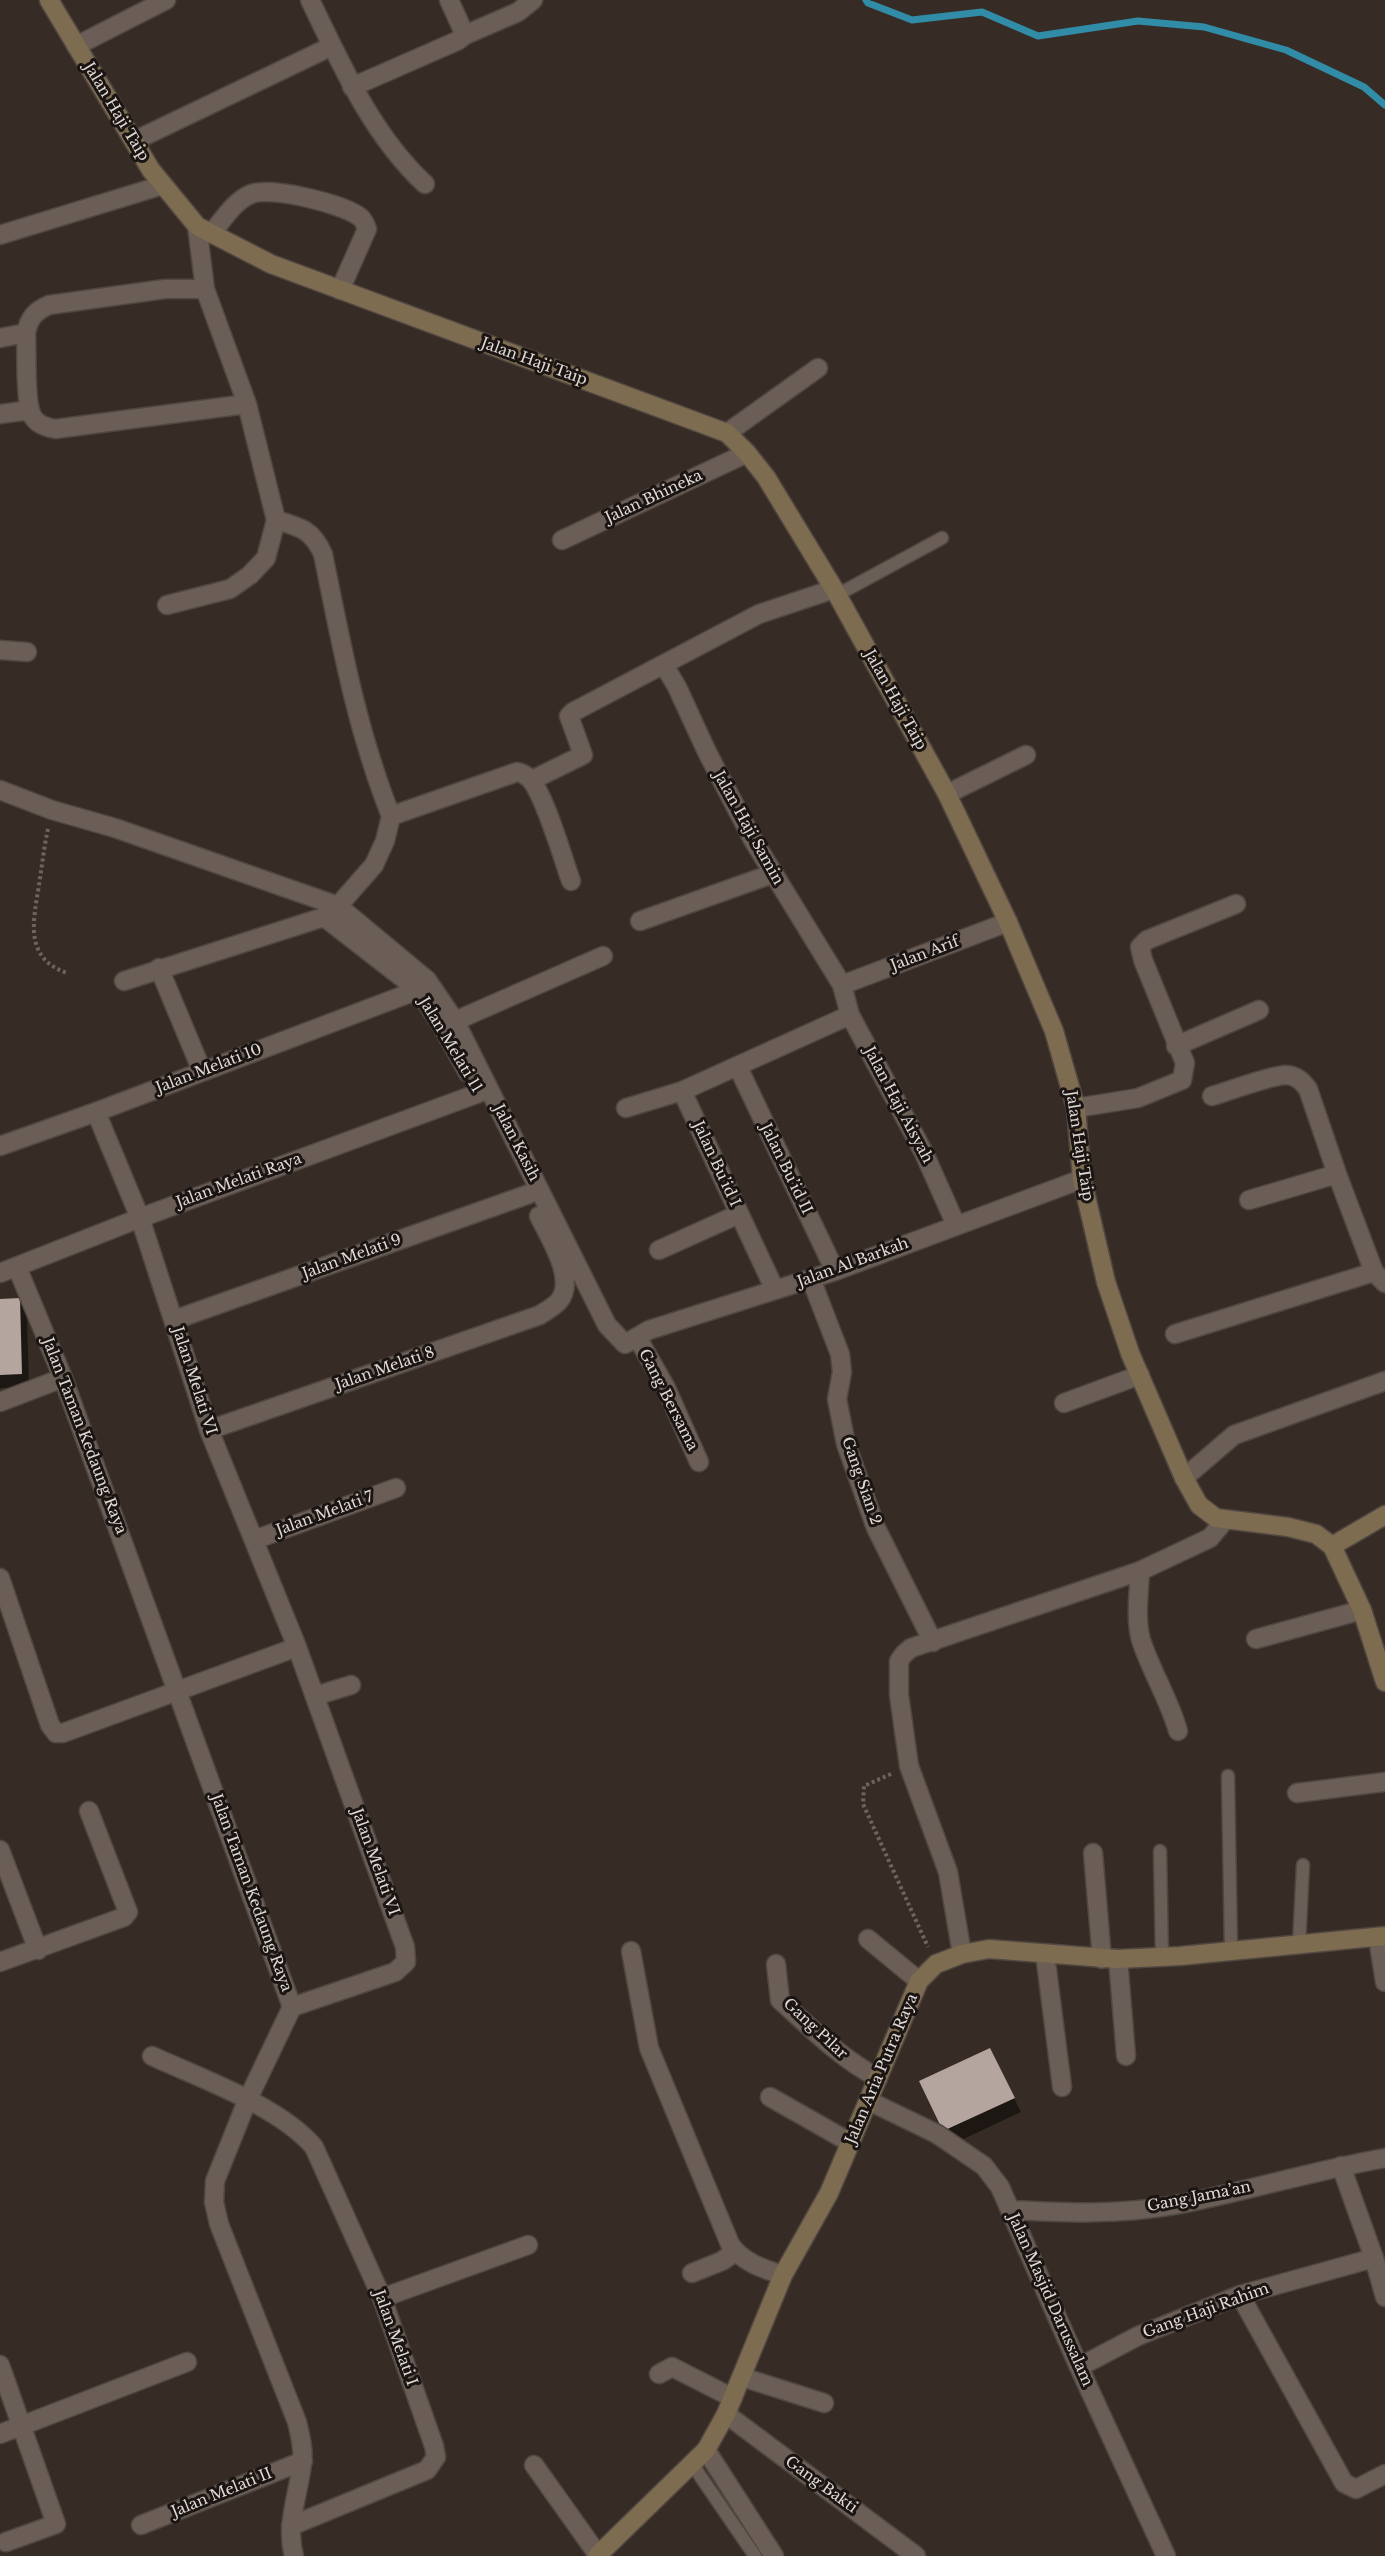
<!DOCTYPE html>
<html>
<head>
<meta charset="utf-8">
<style>
  body { margin:0 }
  canvas { display:block; background:#372c25 }
</style>
</head>
<body>
<canvas width="1385" height="2556"></canvas>
<script>
const ctx = document.querySelector('canvas').getContext('2d');
ctx.lineJoin = 'round';
function fillPath(path, color) { ctx.fillStyle = color; ctx.fill(path, 'evenodd'); }
function trace(path, color, width, dash) { ctx.strokeStyle = color; ctx.lineWidth = width; ctx.lineCap = dash ? 'butt' : 'round'; ctx.setLineDash(dash || []); ctx.stroke(path); }
function label(font, color, halo, rows, align = 'center') {
  ctx.font = font + ' "Libre Baskerville",serif'; ctx.lineWidth = 6; ctx.setLineDash([]); ctx.textBaseline = 'middle'; ctx.strokeStyle = halo; ctx.fillStyle = color; for (const [text, x, y, turn = 0] of rows) {
    ctx.save(); ctx.translate(x, y); ctx.rotate((+turn || 0) * Math.PI / 180); ctx.textAlign = isNaN(turn) ? turn : align; if (halo) ctx.strokeText(text, 0, 0); ctx.fillText(text, 0, 0); ctx.restore();
  }
}
fillPath(new Path2D(`
  M19,1300L27,1314L29,1387L0,1388V1301Z
  M990,2050L1021,2112L953,2144L945,2131Z`), '#0007');
trace(new Path2D(`
  M866,0L868,3L912,20L982,12L1038,36L1138,21L1204,27L1286,50L1364,87L1385,105`), '#308ca7', 7);
fillPath(new Path2D(`
  M20,1298L22,1374L0,1375V1299Z
  M990,2048L1015,2098L943,2131L919,2081Z`), '#b4a59f');
const lane = new Path2D(`
  M837,595L942,538
  M1228,1776L1231,1951
  M1160,1851L1162,1957
  M1299,1945L1303,1865
  M692,2464L755,2556`);
const street = new Path2D(`
  M310,0C341,64 372,135 425,184
  M465,35L518,12L533,0
  M76,46L166,0
  M352,87L457,41L465,35L449,0
  M134,141L332,46
  M197,226L205,289
  M211,234C223,220 234,201 251,194C271,186 343,204 360,217C364,220 365,224 367,229L340,290
  M0,235L163,185
  M26,333C27,353 25,393 30,410C33,423 44,427 55,429L247,404
  M0,338L26,333C29,318 35,311 49,305L165,289H205L247,404L276,520L266,558L250,575L230,589L167,605
  M0,414L30,410
  M727,433L818,368
  M276,520C301,527 312,530 323,554C341,643 357,731 391,816
  M562,540L747,453
  M0,650L27,652
  M664,665L677,687L707,752L753,840L842,985L850,1015L924,1153L956,1225
  M532,780L583,755L569,716L573,712L759,614L834,589
  M0,790L52,810L115,828L338,906L427,980L455,1021L607,1325L625,1344L649,1330L835,1271L1082,1179
  M947,794L1026,755
  M338,906L374,865L385,841L391,816L517,772C522,773 525,774 529,778C544,792 563,859 571,881
  M640,921L772,874
  M159,968L202,1071
  M124,981L324,917L418,990L442,1026L468,1073
  M842,985L1008,922
  M455,1021L603,956
  M1176,1046L1259,1010
  M738,1067L835,1271
  M682,1091L850,1015
  M1212,1096C1229,1091 1269,1076 1285,1075C1296,1075 1302,1081 1308,1089L1337,1174L1374,1272L1385,1283
  M626,1108L682,1091L775,1290
  M1076,1108L1138,1098L1182,1080L1185,1063L1143,960L1140,947L1147,940L1236,904
  M96,1112L140,1218L209,1430L297,1647L405,1947L406,1962L395,1972L292,2007
  M0,1146L96,1112L418,990
  M1249,1200L1337,1174
  M659,1250L739,1214
  M17,1267L63,1378L292,2007L247,2101L215,2181L214,2202L219,2224L297,2422C300,2435 304,2449 302,2463C299,2493 285,2526 294,2556
  M0,1273L140,1218L479,1093
  M811,1279L840,1354L842,1372L837,1399L846,1444L876,1528L933,1642
  M174,1320L529,1194
  M1175,1334L1374,1272
  M637,1337L666,1388L699,1462
  M0,1402L63,1378
  M1064,1403L1140,1375
  M209,1430L540,1315C546,1311 555,1306 559,1301C577,1279 549,1237 539,1216
  M1184,1478L1234,1435L1385,1381
  M254,1540L396,1488
  M1140,1571C1139,1593 1135,1619 1141,1640C1151,1671 1169,1699 1178,1731
  M0,1578L50,1725L56,1733H63L297,1647
  M1256,1639L1362,1610
  M315,1696L351,1685
  M1297,1793L1385,1782
  M0,1850L38,1950
  M1093,1853L1102,1959
  M1378,1938L1385,1982
  M868,1939L919,1981
  M631,1951L649,2048L730,2244C742,2262 763,2269 783,2275
  M962,1954L948,1872L909,1766L899,1695V1661L904,1654L911,1648L1140,1571L1210,1538L1225,1520
  M1045,1954L1062,2087
  M1118,1959L1126,2056
  M0,1962L124,1917L128,1912L89,1811
  M776,1964L780,2000C811,2028 840,2058 878,2078
  M152,2056C202,2079 279,2106 314,2147L382,2298L434,2446L436,2457L427,2470L291,2526
  M770,2097L851,2143
  M869,2101L937,2134L984,2166L1000,2187L1079,2367L1166,2556
  M1341,2166L1374,2258L1385,2297
  M1011,2210C1067,2213 1119,2215 1175,2205C1246,2192 1314,2170 1385,2158
  M692,2273L722,2261L735,2252
  M1240,2295L1344,2483L1356,2489L1385,2474
  M382,2298L528,2245
  M0,2365L56,2524L6,2542
  M1079,2367L1138,2336L1240,2295L1374,2258
  M659,2374L672,2367L733,2398
  M742,2377L824,2403
  M726,2414L916,2556
  M0,2434L187,2362
  M706,2450L774,2556
  M534,2465L598,2555
  M141,2525L303,2461`);
const secondary = new Path2D(`
  M49,0L151,170L197,226L271,264L727,433L747,453L766,477L834,589L947,794L1008,922L1054,1031L1076,1108L1082,1179L1106,1282L1130,1353L1184,1478L1199,1505L1216,1518L1288,1527L1316,1534L1332,1546L1362,1610L1385,1682
  M1332,1546L1385,1515
  M597,2556L706,2450L726,2414L783,2275L829,2193L919,1981L936,1964L962,1954L989,1949L1118,1959L1180,1956L1385,1936`);
trace(lane, '#514742', 15);
trace(street, '#514742', 21);
trace(secondary, '#514742', 21);
trace(new Path2D(`
  M48,829C44,847 42,866 39,885C33,922 24,958 67,973
  M891,1774L864,1786L863,1804L928,1947`), '#6e645e', 4, [3, 3]);
trace(lane, '#6a5e56', 12);
trace(street, '#6a5e56', 18);
trace(secondary, '#7e6c50', 18);
label('15px', '#e1d9d5', '#1a1512', [
  ["Jalan Haji Taip",116,112,59],
  ["Jalan Haji Taip",534,362,20],
  ["Jalan Bhineka",654,497,-25],
  ["Jalan Haji Taip",895,700,61],
  ["Jalan Haji Samin",748,828,61],
  ["Jalan Arif",925,954,-21],
  ["Jalan Melati 11",450,1045,59],
  ["Jalan Melati 10",209,1069,-21],
  ["Jalan Haji Aisyah",898,1105,62],
  ["Jalan Kasih",516,1143,63],
  ["Jalan Haji Taip",1079,1146,81],
  ["Jalan Bu’id I",716,1164,65],
  ["Jalan Bu’id II",786,1169,64],
  ["Jalan Melati Raya",239,1181,-20],
  ["Jalan Melati 9",352,1257,-20],
  ["Jalan Al Barkah",853,1263,-20],
  ["Jalan Melati 8",385,1369,-19],
  ["Jalan Melati VI",194,1381,72],
  ["Gang Bersama",668,1400,63],
  ["Jalan Taman Kedaung Raya",84,1436,69],
  ["Gang Sian 2",861,1481,71],
  ["Jalan Melati 7",325,1514,-20],
  ["Jalan Melati VI",375,1862,70],
  ["Jalan Taman Kedaung Raya",251,1893,70],
  ["Gang Pilar",815,2029,43],
  ["Jalan Aria Putra Raya",882,2069,-67],
  ["Gang Jama’an",1199,2197,-11],
  ["Jalan Masjid Darussalam",1050,2300,66],
  ["Gang Haji Rahim",1206,2311,-20],
  ["Jalan Melati I",395,2338,70],
  ["Gang Bakti",821,2485,36],
  ["Jalan Melati II",222,2493,-22]
]);
</script>
</body>
</html>
